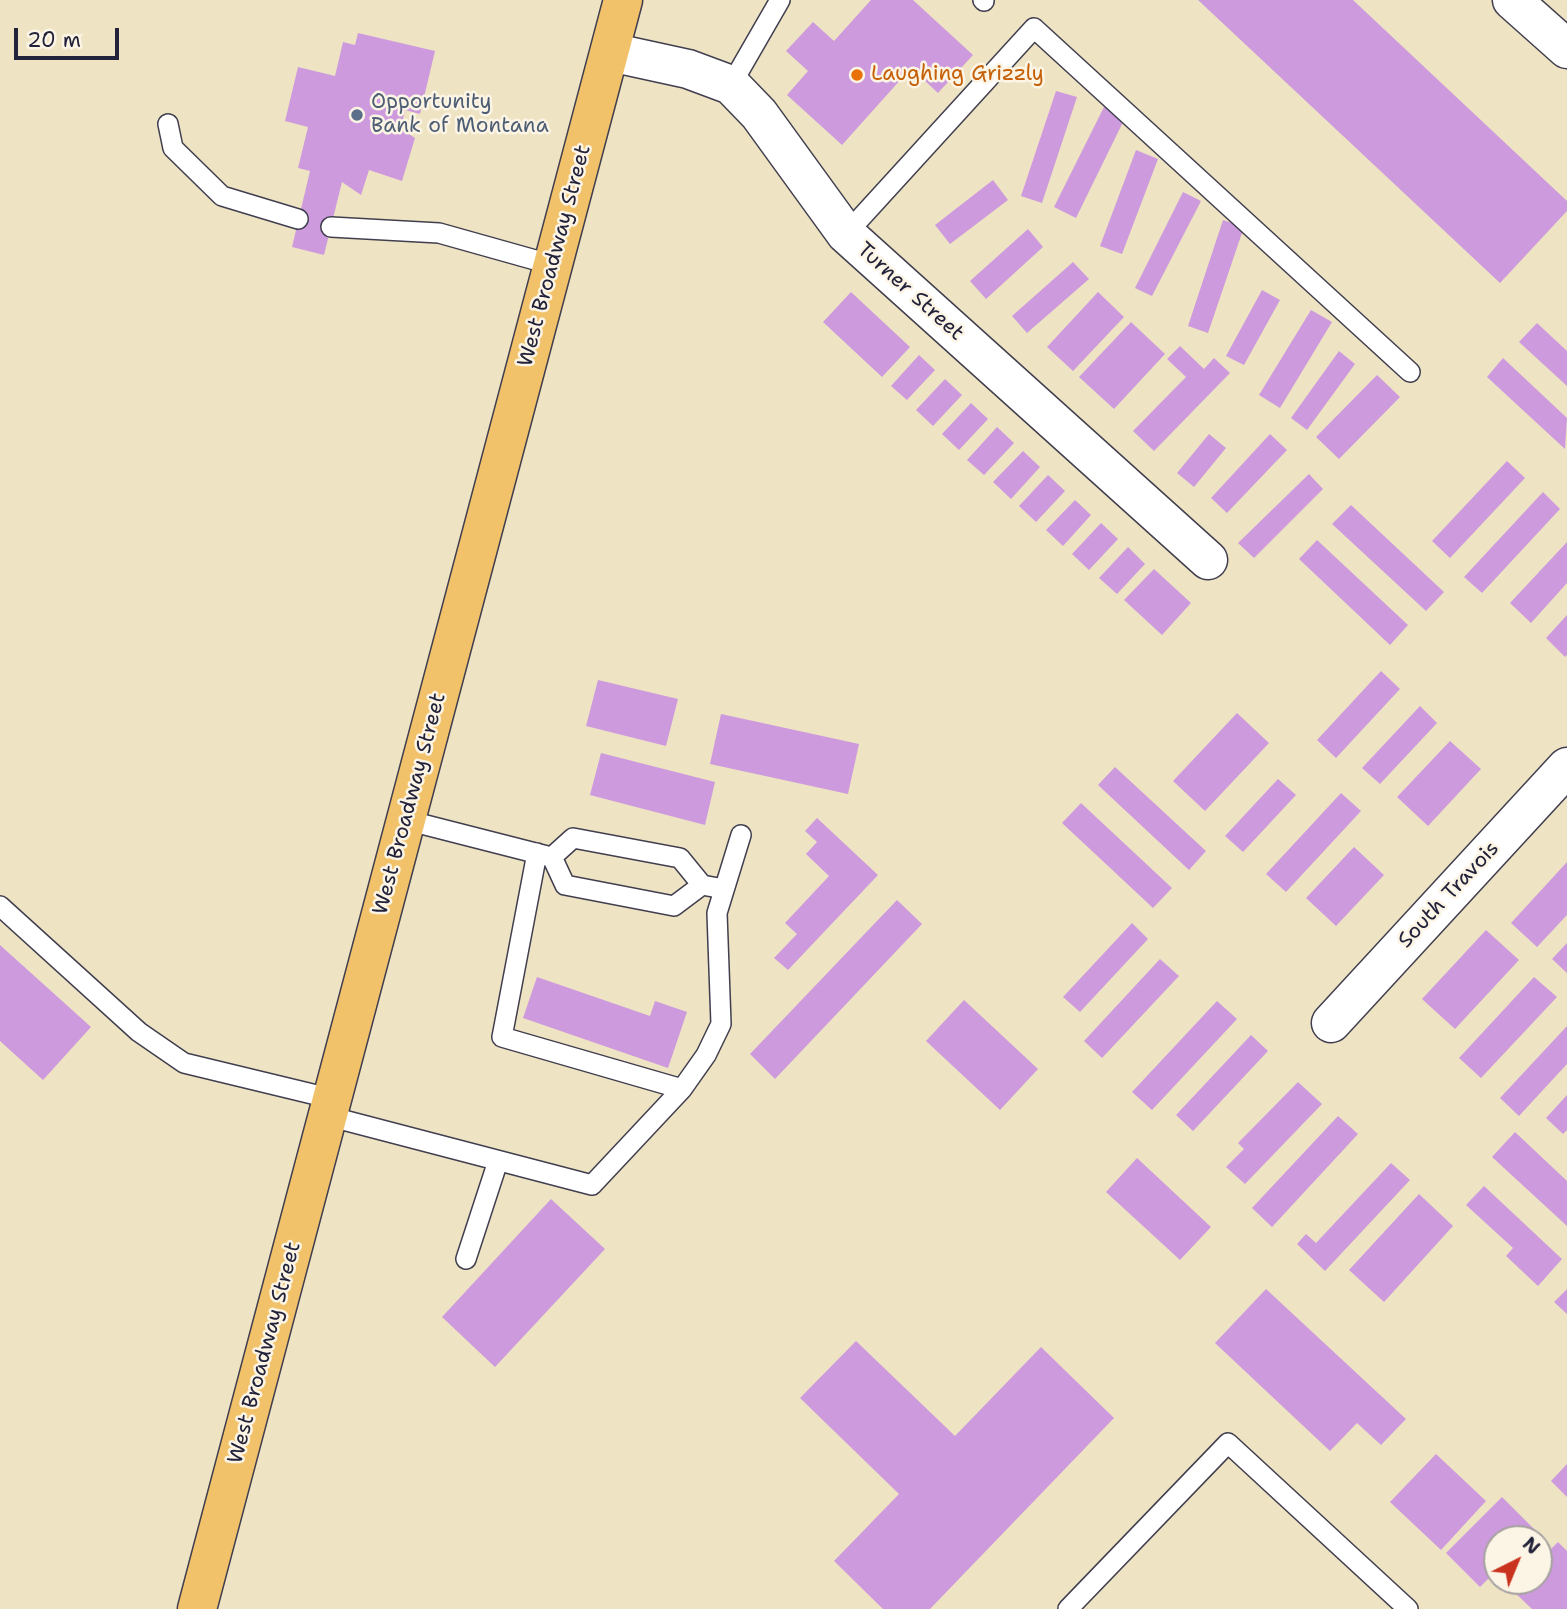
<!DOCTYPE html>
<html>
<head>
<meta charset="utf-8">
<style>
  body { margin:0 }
  #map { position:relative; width:1567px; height:1609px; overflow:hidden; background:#eee3c3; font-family:"Shantell Sans",sans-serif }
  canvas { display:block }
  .north { position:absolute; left:1483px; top:1525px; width:70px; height:70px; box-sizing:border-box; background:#fcf5e5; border:2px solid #a5a1a1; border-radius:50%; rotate:43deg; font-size:19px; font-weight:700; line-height:28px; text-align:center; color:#22223b }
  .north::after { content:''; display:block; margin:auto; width:24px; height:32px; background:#c8321e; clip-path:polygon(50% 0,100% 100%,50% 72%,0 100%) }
  .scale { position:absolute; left:14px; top:28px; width:105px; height:32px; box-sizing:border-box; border:4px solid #22223b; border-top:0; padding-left:9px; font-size:21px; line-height:24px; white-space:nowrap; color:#22223b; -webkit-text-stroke:5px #fcf5e5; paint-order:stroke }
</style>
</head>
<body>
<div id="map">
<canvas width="1567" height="1609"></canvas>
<div class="north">N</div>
<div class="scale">20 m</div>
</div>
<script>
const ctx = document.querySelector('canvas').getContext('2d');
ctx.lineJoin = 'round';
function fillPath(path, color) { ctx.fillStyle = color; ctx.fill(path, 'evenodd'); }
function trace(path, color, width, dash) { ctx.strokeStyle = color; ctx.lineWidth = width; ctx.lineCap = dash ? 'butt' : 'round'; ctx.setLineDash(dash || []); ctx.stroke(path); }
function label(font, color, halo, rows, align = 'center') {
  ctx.font = font + ' "Shantell Sans",sans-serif'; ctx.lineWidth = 5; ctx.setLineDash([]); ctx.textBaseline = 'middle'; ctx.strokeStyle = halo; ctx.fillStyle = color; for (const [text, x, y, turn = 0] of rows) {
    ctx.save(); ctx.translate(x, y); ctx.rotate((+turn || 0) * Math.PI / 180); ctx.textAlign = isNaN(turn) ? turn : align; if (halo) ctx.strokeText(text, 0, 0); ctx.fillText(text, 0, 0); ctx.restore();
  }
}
fillPath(new Path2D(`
  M871,0H913L973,55L938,93L911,68L842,145L787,95L808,71L786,51L813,22L834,41Z
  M1198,0H1353L1567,201V211L1500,283Z
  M358,33L435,51L420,114L405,110L401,129L415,138L402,181L369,170L361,195L342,182L324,255L292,247L310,171L298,168L308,127L285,121L298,67L335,76L343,42L355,45Z
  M1056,91L1077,97L1042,203L1021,196Z
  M1104,107L1125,118L1076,218L1054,207Z
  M1136,150L1158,159L1122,254L1100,246Z
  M993,180L1008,200L950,244L935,225Z
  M1183,192L1201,201L1152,296L1135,288Z
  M1223,220L1244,227L1208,333L1188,326Z
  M1028,229L1043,247L986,299L970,281Z
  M1073,262L1089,279L1027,333L1012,316Z
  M1262,290L1280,300L1244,365L1226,356Z
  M851,292L910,347L882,377L823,322Z
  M1098,292L1124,317L1073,371L1047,347Z
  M1311,310L1332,322L1280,408L1259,395Z
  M1131,322L1165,354L1114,409L1079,377Z
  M1537,323L1567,351V386L1519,342Z
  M1180,346L1204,369L1214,358L1230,373L1154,451L1133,431L1186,377L1167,359Z
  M1339,351L1355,364L1307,430L1291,418Z
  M919,355L935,370L907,400L891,386Z
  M1503,358L1567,418L1565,449L1487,377Z
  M1377,375L1400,397L1339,459L1316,437Z
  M945,379L962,395L933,426L916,410Z
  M971,403L988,419L959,450L942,434Z
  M997,427L1014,443L984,475L967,460Z
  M1209,434L1226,448L1194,487L1177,473Z
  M1270,434L1287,450L1227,513L1211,498Z
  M1023,451L1040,467L1011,499L993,482Z
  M1507,461L1525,478L1450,558L1432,541Z
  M1309,474L1323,489L1254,558L1238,543Z
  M1048,475L1065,491L1036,522L1019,506Z
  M1543,492L1560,509L1482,593L1464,577Z
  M1075,500L1091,515L1063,546L1046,530Z
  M1351,505L1444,592L1426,611L1332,524Z
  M1101,523L1118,539L1089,570L1072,554Z
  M1317,540L1408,625L1390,645L1299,559Z
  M1567,542V583L1531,623L1510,603Z
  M1128,547L1145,564L1117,594L1099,578Z
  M1154,569L1191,603L1162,635L1124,600Z
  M1567,615V655L1565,657L1546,638Z
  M1381,671L1400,689L1336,758L1317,740Z
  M598,680L678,699L666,746L586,726Z
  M1420,706L1437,723L1380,784L1362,768Z
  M1237,713L1269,743L1205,811L1173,781Z
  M721,714L859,744L848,794L710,764Z
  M1450,741L1481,769L1428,826L1397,797Z
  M601,753L715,782L705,825L590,795Z
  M1115,767L1206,851L1189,870L1098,785Z
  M1278,779L1296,795L1243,852L1225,836Z
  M1341,793L1361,811L1286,892L1266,874Z
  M1081,803L1172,888L1153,908L1062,823Z
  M817,818L878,875L788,970L774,958L797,934L785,923L829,876L806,854L817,842L805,831Z
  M1354,847L1384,875L1336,926L1306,898Z
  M1567,862V915L1537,947L1511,923Z
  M897,900L922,924L775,1079L750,1054Z
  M1132,923L1148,939L1080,1012L1063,997Z
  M1486,930L1519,960L1455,1029L1422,999Z
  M1567,943V973L1552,959Z
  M0,945L91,1027L43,1080L0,1041Z
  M1160,959L1179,976L1102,1058L1084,1041Z
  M537,977L650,1016L655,1001L687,1012L668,1068L523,1018Z
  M1534,977L1557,997L1481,1078L1459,1058Z
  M964,1000L1038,1069L1000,1110L926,1041Z
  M1217,1001L1237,1019L1152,1110L1132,1092Z
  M1567,1026V1064L1519,1116L1500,1098Z
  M1251,1035L1268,1051L1193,1131L1176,1115Z
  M1298,1082L1322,1104L1245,1184L1226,1167L1244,1149L1238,1143Z
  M1567,1095V1130L1563,1134L1546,1118Z
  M1338,1116L1358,1134L1272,1227L1252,1208Z
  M1515,1132L1567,1181V1226L1492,1157Z
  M1137,1158L1211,1227L1180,1260L1106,1192Z
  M1391,1163L1410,1180L1325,1271L1297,1244L1306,1234L1316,1243Z
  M1484,1186L1562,1259L1538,1286L1506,1256L1513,1248L1466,1205Z
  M1419,1194L1453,1226L1384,1302L1349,1270Z
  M551,1199L605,1249L495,1367L442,1317Z
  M1266,1289L1406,1419L1381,1445L1357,1423L1330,1451L1215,1343Z
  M1567,1289V1314L1554,1302Z
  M856,1341L955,1436L1041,1347L1114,1418L930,1609H883L834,1561L899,1494L800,1398Z
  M1436,1454L1486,1501L1441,1550L1390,1502Z
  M1567,1464V1497L1551,1481Z
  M1502,1497L1536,1531L1528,1539H1497V1570L1480,1587L1446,1553Z
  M1558,1542L1567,1551V1609H1532L1512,1590L1520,1581H1539V1561Z`), '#cd9bdd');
const service = new Path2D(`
  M983,0L984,1
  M731,85L780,0
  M168,124L173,148L222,196L298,219
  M331,227L439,233L553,265
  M846,234L1034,28L1410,372
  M406,820L547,856
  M537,853L502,1037L682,1089
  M702,885L674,906L565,885L552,857L573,838L680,858L702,885L724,889
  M0,906L139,1032L184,1063L333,1099
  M328,1116L592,1185L682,1089L706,1055L721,1024L717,913L741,835
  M466,1259L498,1161
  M1068,1609L1228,1443L1408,1609`);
const minor = new Path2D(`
  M1512,0L1567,49
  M610,52L688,69L731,85L759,114L846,234L1208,560
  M1331,1023L1567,767`);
const primary = new Path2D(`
  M197,1609L623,0`);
trace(service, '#413f4f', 22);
trace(minor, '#413f4f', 41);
trace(primary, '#413f4f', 41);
trace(service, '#fff', 19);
trace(minor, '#fff', 38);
trace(primary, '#f2c26a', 38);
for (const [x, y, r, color] of [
  [857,75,7,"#e8710a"],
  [357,115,7,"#5c6f8a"]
]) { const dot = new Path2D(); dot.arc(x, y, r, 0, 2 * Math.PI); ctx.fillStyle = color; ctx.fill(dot); trace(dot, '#fcf5e5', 2.5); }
label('21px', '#c56008', '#fcf5e5', [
  ["Laughing Grizzly",871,75]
], 'left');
label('21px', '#4e5e75', '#fcf5e5', [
  ["Opportunity",371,103],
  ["Bank of Montana",371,127]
], 'left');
label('21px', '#22223b', '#fcf5e5', [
  ["West Broadway Street",555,256,-75],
  ["Turner Street",910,292,42],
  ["West Broadway Street",410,804,-75],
  ["South Travois",1449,895,-47],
  ["West Broadway Street",265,1353,-75]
]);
</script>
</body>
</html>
